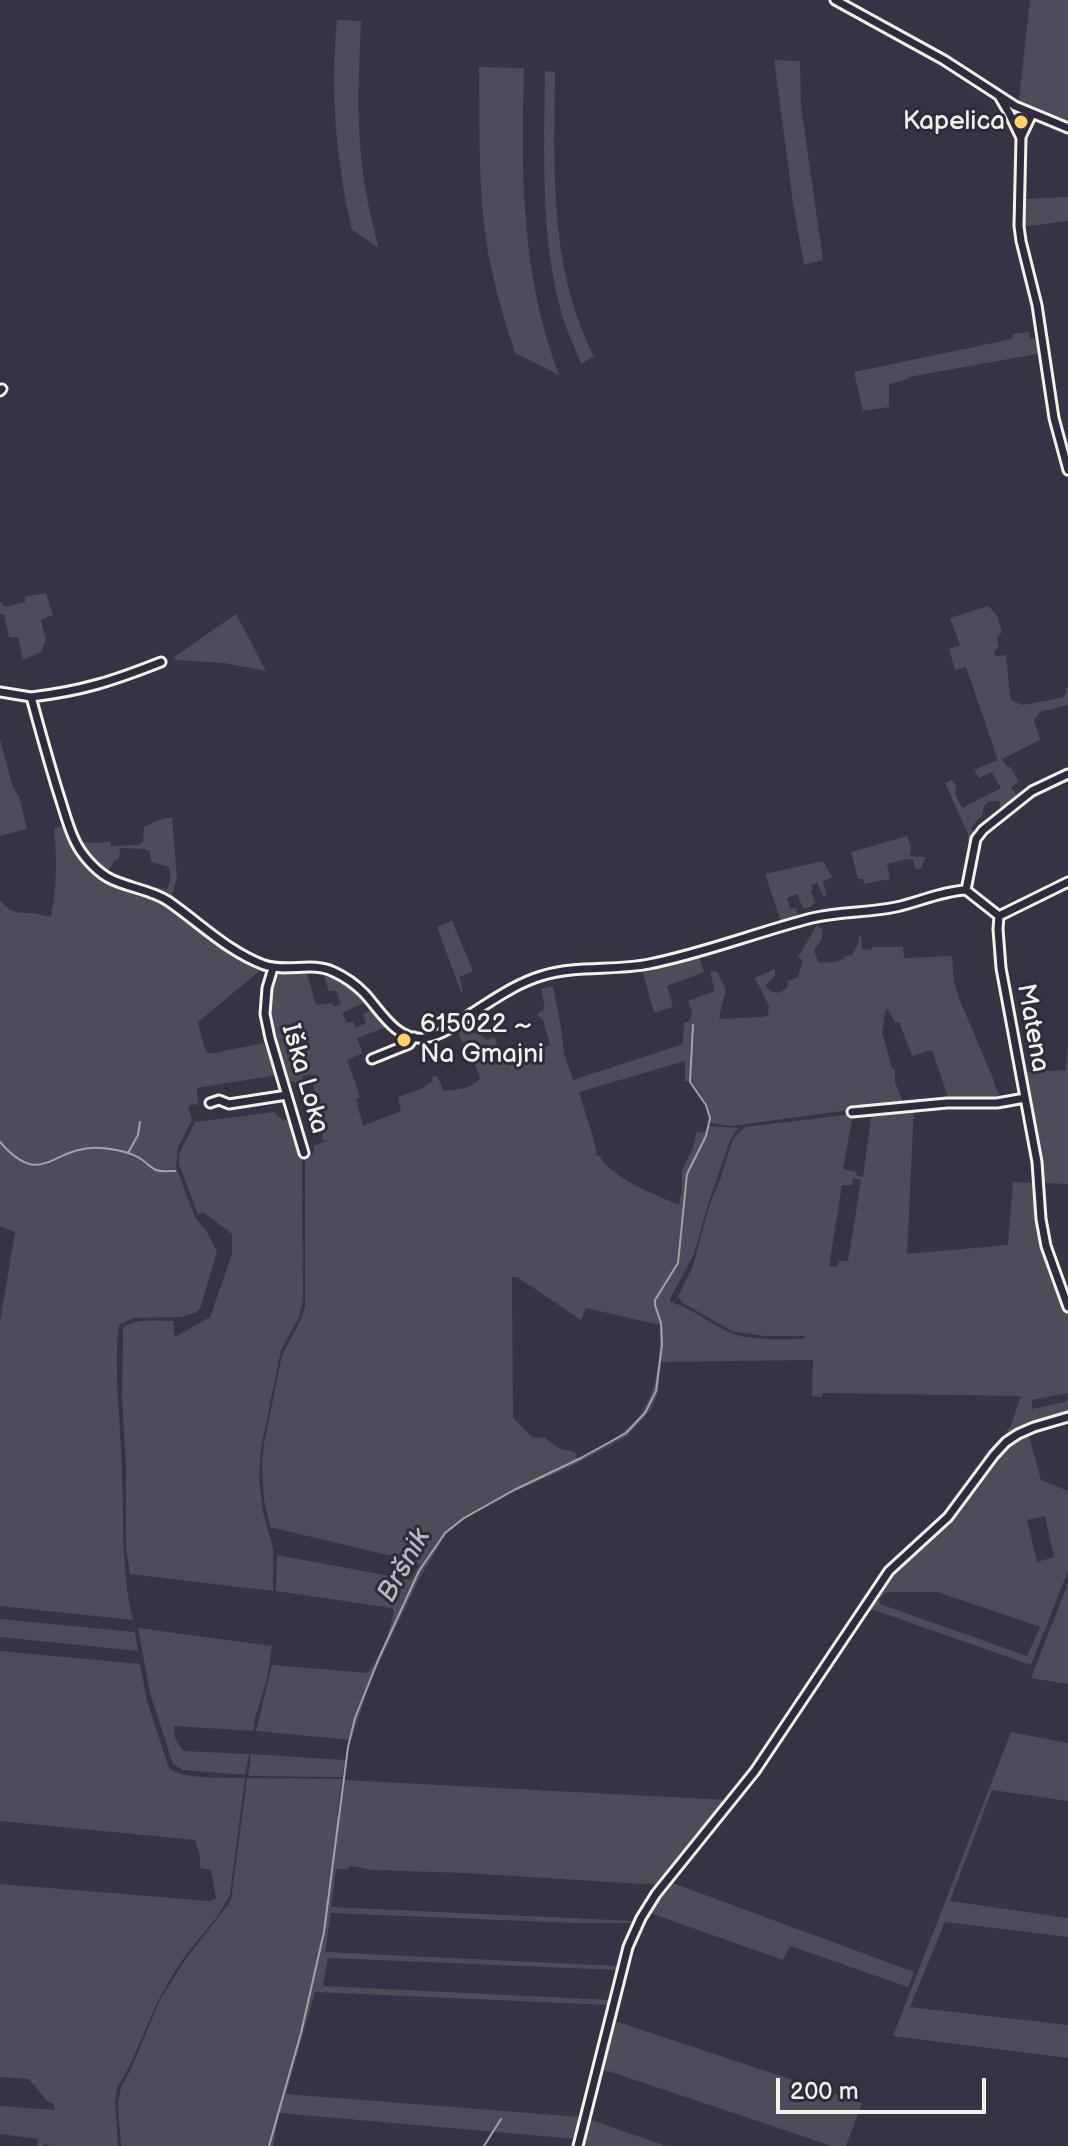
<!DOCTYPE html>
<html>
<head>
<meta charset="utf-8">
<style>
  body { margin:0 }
  #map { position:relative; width:1068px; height:2146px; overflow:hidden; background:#373244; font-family:"Balsamiq Sans",sans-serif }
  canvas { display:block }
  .scale { position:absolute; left:776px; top:2078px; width:210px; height:36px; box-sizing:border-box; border:4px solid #f4f1e8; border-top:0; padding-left:10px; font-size:24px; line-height:28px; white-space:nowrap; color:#f4f1e8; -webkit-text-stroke:6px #2f2a3d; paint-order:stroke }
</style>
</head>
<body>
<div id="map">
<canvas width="1068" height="2146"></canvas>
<div class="scale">200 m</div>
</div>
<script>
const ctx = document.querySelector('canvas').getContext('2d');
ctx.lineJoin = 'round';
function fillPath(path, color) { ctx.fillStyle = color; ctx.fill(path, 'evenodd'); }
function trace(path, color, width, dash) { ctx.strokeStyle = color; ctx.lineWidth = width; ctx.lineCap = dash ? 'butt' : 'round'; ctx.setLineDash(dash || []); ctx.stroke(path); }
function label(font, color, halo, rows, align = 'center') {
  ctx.font = font + ' "Balsamiq Sans",sans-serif'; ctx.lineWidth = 6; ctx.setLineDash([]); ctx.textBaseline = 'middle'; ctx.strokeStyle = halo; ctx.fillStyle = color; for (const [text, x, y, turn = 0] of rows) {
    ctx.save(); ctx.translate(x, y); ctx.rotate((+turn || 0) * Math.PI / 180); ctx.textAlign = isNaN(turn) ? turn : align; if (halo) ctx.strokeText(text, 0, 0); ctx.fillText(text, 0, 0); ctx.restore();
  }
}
fillPath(new Path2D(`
  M1030,0H1068V124L1022,107L1019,100Z
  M337,20L361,21C359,68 356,116 362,163C365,192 371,220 379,248L352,230C336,161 330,91 337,20Z
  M774,59L789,61H800L801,106L823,260L804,265L793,203Z
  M479,67L524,68C521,175 521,273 559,375L515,353C507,328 499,302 493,276C477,208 480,136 479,67Z
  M545,71L555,72C554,168 549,268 594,356L581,364C575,349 568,333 563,318C540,243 544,148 545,71Z
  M1068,197V221L1023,227V199Z
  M1029,332L1030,339L1040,338L1042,353L909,377V379L889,384V407L863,411L854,372L1012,339L1013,334Z
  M46,593L53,615L41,620L46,640L41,652L23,660L18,637H9L4,614H0V601L5,607L25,602V597Z
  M988,606L997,615L1002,632L997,637L999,647L994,651L995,656L1006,655L1010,695L1012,701L1023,705L1064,697L1066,692V688L1068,687V705L1040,712L1034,720L1040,740L1002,759L1007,767H1010L1019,782L1011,787L1019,798L1001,810L999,801H989L984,806L982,817L977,820L971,829L975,834L968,844V834L945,783L952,780L956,786L955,793L962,808L1001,788L992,772L979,778L974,770L998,760L966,667L955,670L949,649L960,645L950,618Z
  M236,614L266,671L224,663L176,660L174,657Z
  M0,739L13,788L19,796L27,829L0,836Z
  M172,817L177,877L171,900L142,888L147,886L167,889C171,883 171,873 169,867L151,862L150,851L145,849L120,848L119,859L115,860L107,873L89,857L78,842L101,843L110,841L111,846L138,845L143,842L144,827L156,821Z
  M66,825L104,879L126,889L161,901L176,911L200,931L262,969L198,1022L204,1047L209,1054L264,1043C268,1055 275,1063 278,1075L197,1088L198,1105L192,1104L188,1107L192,1120L178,1147L176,1167L195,1217L208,1234L217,1252L203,1299L200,1309L195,1313L180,1317L134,1318L120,1324L118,1329C114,1377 121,1424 122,1472C124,1522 121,1570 133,1620L0,1606V1322L15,1232L0,1226V900C10,912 15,913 30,913C37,913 44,916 51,917C57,886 57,859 54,828Z
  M907,836L911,848L910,856L926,857L921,868L916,870L913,859H908L887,864L890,879L864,884L863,879H858L851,852Z
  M823,861L832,877L823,881L827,895L823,896L817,882L811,885L813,889L811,891L815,903L809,908H803L797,894L787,898L790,909L796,908L799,920L782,925L765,874Z
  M452,921L473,971L459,977L463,991L461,992L437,927Z
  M817,925L822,930V939L814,950L818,962C827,963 836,963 845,958L844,956L852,955L858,944L859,936H861L862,949L871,950L872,947H903L904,958L952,956L954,982L959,998L992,1076L1000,1099L949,1100L932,1050L912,1056L899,1022L895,1023L888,1009H886C883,1017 885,1025 882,1032L892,1068L895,1070V1082L903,1103L731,1126L710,1123C712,1106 700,1094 691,1081H685V1061L579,1092L593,1137L597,1156H600C610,1178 657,1195 679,1205L682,1189V1170L693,1148L696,1133L704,1132L709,1126L738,1128L731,1138L709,1201L694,1254L670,1299L671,1302C694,1309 712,1326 734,1334C755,1341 782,1339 804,1339L805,1336H764L732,1331L683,1303L678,1297L693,1266L709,1206L720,1180L733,1139L745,1127L853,1114L843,1169L856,1172V1175L863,1177L872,1110L914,1107L907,1254L1008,1245L1013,1182L1036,1183V1206L1044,1252L1068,1316V1393L1032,1400V1409L1065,1402L1068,1398V1413C1055,1420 1041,1420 1028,1425C1016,1429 1007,1437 998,1445L1011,1425L1021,1396L823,1393L822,1397L812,1396L813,1360L661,1362L658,1393L651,1409L627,1436L572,1466L516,1491L463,1520L447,1533L420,1577L371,1680L351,1740L256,1731L272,1665L368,1673C381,1656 390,1632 394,1611L392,1608L276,1591L277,1555L411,1580L419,1565L417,1562L270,1527L269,1521L264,1500L262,1465L264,1444L281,1360C287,1341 301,1326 305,1306V1162L314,1152V1146L330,1139L323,1141L319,1111L311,1074L303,1076V1086L292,1081H286C279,1059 257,997 276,977C282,971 297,971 306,970L316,1005L332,1003L335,1007L341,1004L336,991H329L323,973C341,974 355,989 368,1001L342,1013L347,1023L353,1022L356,1028L366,1023L363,1014L373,1009L386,1027L357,1038L362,1051L361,1054L347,1060L360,1097L356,1099L363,1126L401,1111L398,1097L421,1089L432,1082V1077L437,1076L444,1091C457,1089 473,1089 480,1078L473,1059L477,1057L473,1045L465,1048L456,1028L461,1024L467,1035C480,1030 477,1033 487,1040L494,1037L505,1061L550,1045L543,1020L537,1014L545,1009L541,989L553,986L562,1033L564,1054L573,1080L683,1044L684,1023L690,1021L692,1011L688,1001L715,991L710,972L717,971L726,990L719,1017L721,1019L763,1017L768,1015L769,1006L755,978L775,969V975L765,986C774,994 777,995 787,988L788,981L798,977L803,961L798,957ZM853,1178L861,1180L848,1261H839L837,1267L829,1266L842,1185H852ZM512,1277H517L581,1320L586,1308L660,1325C660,1400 646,1428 577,1458L575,1452L560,1449L545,1438L532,1437L513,1418Z
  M699,956L704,972L667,986L673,1007L654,1013L642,969Z
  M1068,1040V1184L1042,1183L1040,1162L1023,1072L1066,1070Z
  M274,1112L281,1119L288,1120L300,1149L302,1160L303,1300L299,1317L281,1350L261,1448L259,1479L263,1512L273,1548V1591L130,1574L126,1547V1469L122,1397L123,1328C136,1318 156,1321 173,1321L175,1337L210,1317L232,1254V1234L203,1212L198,1215L179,1164V1154L195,1122Z
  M1028,1433L1041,1480L1068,1491V1571L1031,1665L874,1610L868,1612L841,1655L812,1695L811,1693L886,1579L907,1556L940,1530L999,1453L1012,1441ZM1045,1516L1054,1557L1037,1562L1027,1520ZM886,1592H938L1040,1627L1027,1656L880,1604L879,1599Z
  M1068,1583V1684L1031,1678Z
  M0,1619L135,1632L138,1651L0,1637Z
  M138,1628L272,1646L267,1679L255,1718L253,1731L174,1726L175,1738L183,1751L249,1754L245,1775L183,1770L173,1764L150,1693Z
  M0,1651L140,1664L147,1701L169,1768C183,1780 226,1777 245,1778L230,1895L217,1917L185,1956L170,1979L157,2003L130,2065L117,2088L115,2102L118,2146H51L44,2144L43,2146H37L38,2139L0,2134V2106L55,2110L54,2104L47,2101L29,2079L0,2077V1884L210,1901L216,1898L211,1870L200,1868V1856L195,1840L0,1821Z
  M1011,1732L1068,1743V1801L992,1790L950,1901L1068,1918V1937L945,1922L910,2007L1068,2025V2058L893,2036Z
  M251,1754L345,1760L342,1777L248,1776Z
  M247,1778L342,1779L337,1815L339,1816L344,1780L728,1800L659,1885L465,1873L373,1870L350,1866L348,1869H336L331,1907L634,1921L633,1923H574L331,1913L325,1952L619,1966L618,1970L328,1958L323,1986L610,2000L608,2005L315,1992L286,2094L581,2117L576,2139L279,2113L273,2146H121L118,2104L121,2087L131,2069L160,2000L185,1960L231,1901Z
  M670,1882L914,1972L908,1987L790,1946L783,1960L647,1912Z
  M612,2020L862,2103L846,2146H832L611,2072L599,2070Z
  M588,2119L666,2146H581Z`), '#504b59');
trace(new Path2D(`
  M0,1142C42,1191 52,1145 100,1148C114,1149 129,1151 141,1159C146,1162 151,1168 156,1170C161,1172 170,1171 175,1171
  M128,1153L138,1135L140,1122
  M269,2146L301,2033L324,1932L348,1747L355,1718L379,1658L419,1571L445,1533L464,1518L514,1490L581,1458L626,1433L645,1413L656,1391L662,1345L661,1323L655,1305V1300L678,1263L687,1174L706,1136L710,1118L706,1105L690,1082L693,1025
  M484,2146L501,2119`), '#a6a2a4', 2);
const minor = new Path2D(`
  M835,0L944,60L1015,106L1068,128
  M999,96L1009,113L1021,138L1019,226L1021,241L1037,305L1054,418L1068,470
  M1021,137L1032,114
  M0,391L2,389
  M0,692L31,697C40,730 49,763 59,795C64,810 68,827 75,841C81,854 94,869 107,877C126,888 150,889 168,901C200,923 227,951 264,965C287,973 312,961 334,972C345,977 355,984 364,993C380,1010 396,1041 424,1038C442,1036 459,1023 472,1013C493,1000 517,983 541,976C576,965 614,971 649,964C705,953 757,932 812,918C840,911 868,913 896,907C919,902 942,891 966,890L999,916
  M31,697C82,691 113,681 161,662
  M966,890L976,839L983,830L1032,791L1068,774
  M999,916L998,929L1001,968L1037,1162L1041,1219L1046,1246L1068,1307
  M999,916L1068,882
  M273,968L267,988L265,1014L270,1038L304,1153
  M372,1059L409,1044L414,1037
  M210,1103L219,1100L229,1104L287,1095
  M852,1112L947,1103H997L1025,1098
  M578,2146L628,1947L641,1918L656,1894L755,1771L889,1571L948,1517L994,1455L1006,1442L1018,1434L1034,1427L1068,1417`);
trace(minor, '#f4f1e8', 13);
trace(minor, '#2f2a3d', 7);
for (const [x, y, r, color] of [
  [1021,122,8,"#ffd166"],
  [404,1040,8,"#ffd166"]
]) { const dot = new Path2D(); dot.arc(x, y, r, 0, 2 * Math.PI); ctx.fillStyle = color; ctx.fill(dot); trace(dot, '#2f2a3d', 3); }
label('26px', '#f4f1e8', '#2f2a3d', [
  ["Kapelica",1005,122],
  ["615022 ~",420,1025,"left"],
  ["Na Gmajni",420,1055,"left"]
], 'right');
label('26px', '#f4f1e8', '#2f2a3d', [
  ["Matena",1032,1028,80],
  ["Iška Loka",304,1079,74]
]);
label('italic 28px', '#bab6b5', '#2f2a3d', [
  ["Bršnik",405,1566,-61]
]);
</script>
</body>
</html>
